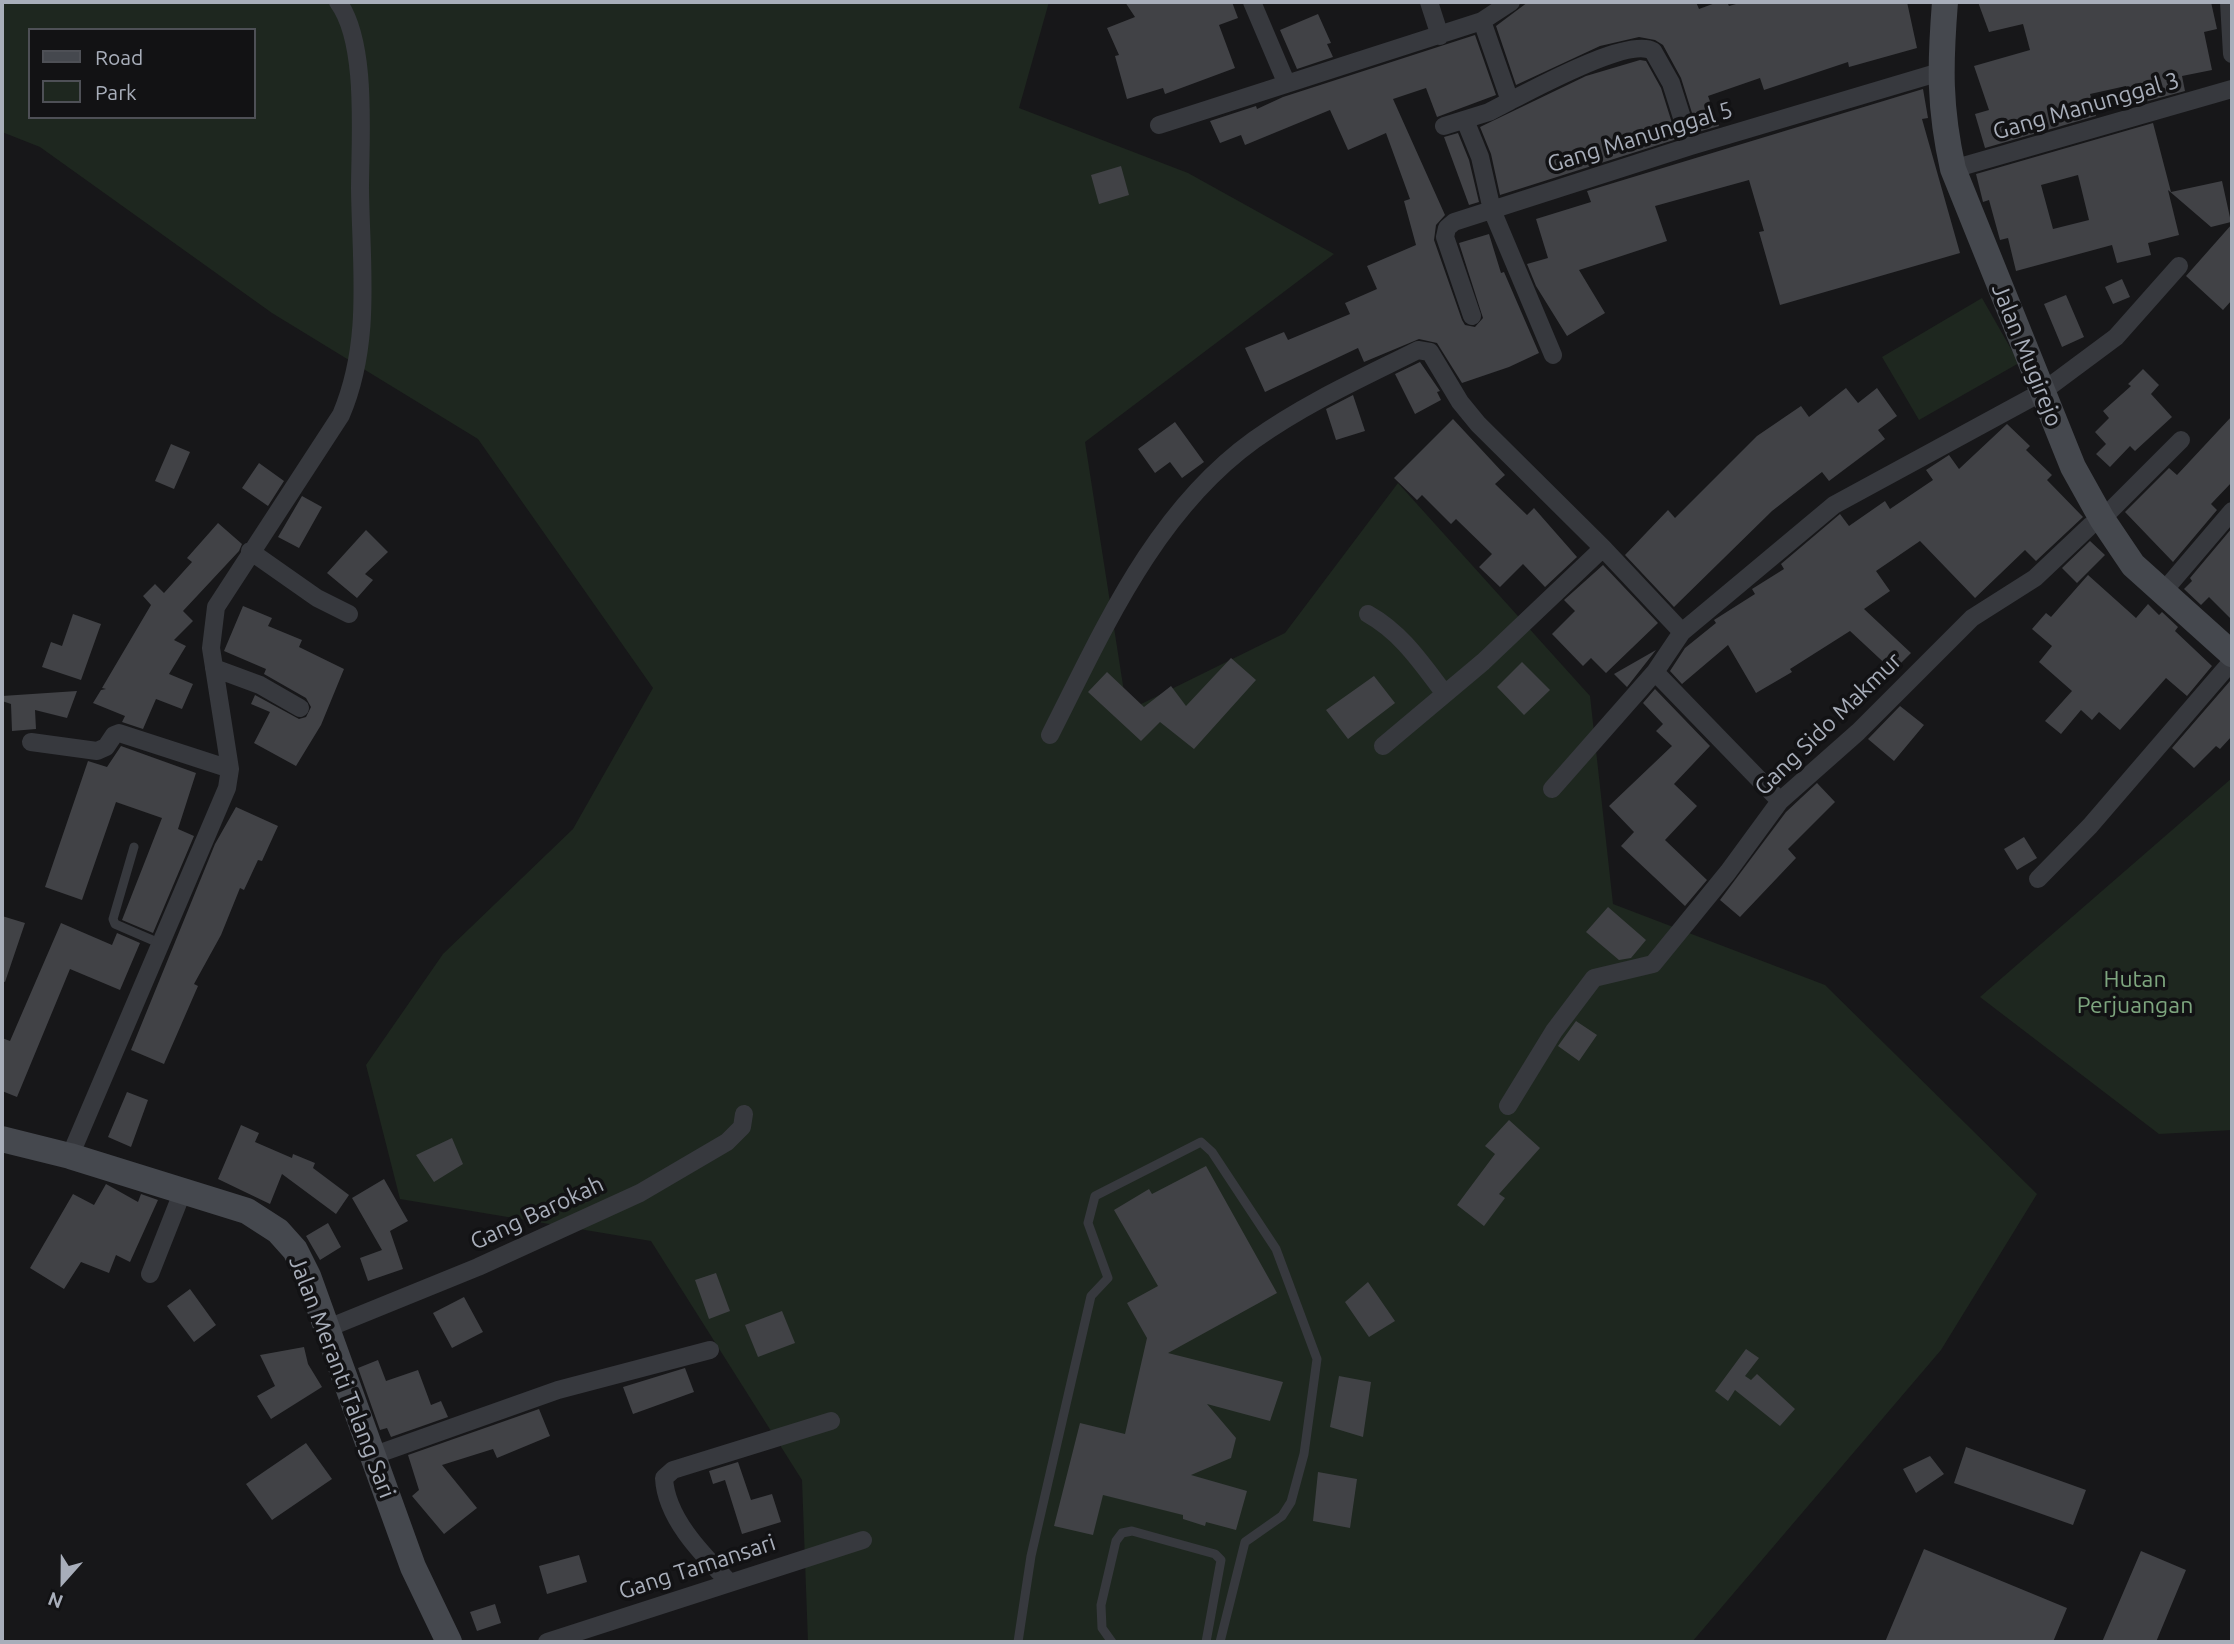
<!DOCTYPE html>
<html>
<head>
<meta charset="utf-8">
<style>
  body { margin:0 }
  #map { position:relative; width:2234px; height:1644px; overflow:hidden; background:#171719; font-family:Ubuntu,sans-serif }
  canvas { display:block }
  .frame { position:absolute; inset:0; border:4px solid #a8aeba; pointer-events:none }
  .legend { position:absolute; left:28px; top:28px; width:228px; height:91px; box-sizing:border-box; background:#121214; border:2px solid #4e5056; margin:0; padding:9px 12px; list-style:none; font-size:21px; color:#a8aeba }
  .legend li { display:flex; align-items:center; gap:14px; height:35px }
  .legend b { width:35px; border:2px solid #4e5056 }
  .north { position:absolute; left:28px; top:1546px; width:70px; height:70px; -webkit-text-stroke:5px #121214; paint-order:stroke; rotate:201deg; font-size:19px; font-weight:700; line-height:28px; text-align:center; color:#a8aeba }
  .north::after { content:''; display:block; margin:auto; width:24px; height:32px; background:#a8aeba; clip-path:polygon(50% 0,100% 100%,50% 72%,0 100%) }
</style>
</head>
<body>
<div id="map">
<canvas width="2234" height="1644"></canvas>
<div class="frame"></div>
<ul class="legend">
<li><b style="height:9px;background:#45484e"></b>Road</li>
<li><b style="height:19px;background:#1e271f"></b>Park</li>
</ul>
<div class="north">N</div>
</div>
<script>
const ctx = document.querySelector('canvas').getContext('2d');
ctx.lineJoin = 'round';
function fillPath(path, color) { ctx.fillStyle = color; ctx.fill(path, 'evenodd'); }
function trace(path, color, width, dash) { ctx.strokeStyle = color; ctx.lineWidth = width; ctx.lineCap = dash ? 'butt' : 'round'; ctx.setLineDash(dash || []); ctx.stroke(path); }
function label(font, color, halo, rows, align = 'center') {
  ctx.font = font + ' Ubuntu,sans-serif'; ctx.lineWidth = 7; ctx.setLineDash([]); ctx.textBaseline = 'middle'; ctx.strokeStyle = halo; ctx.fillStyle = color; for (const [text, x, y, turn = 0] of rows) {
    ctx.save(); ctx.translate(x, y); ctx.rotate((+turn || 0) * Math.PI / 180); ctx.textAlign = isNaN(turn) ? turn : align; if (halo) ctx.strokeText(text, 0, 0); ctx.fillText(text, 0, 0); ctx.restore();
  }
}
fillPath(new Path2D(`
  M2,2H1049L1019,108L1188,173L1334,254L1085,442L1127,711L1285,633L1398,483L1590,696L1613,904L1825,985L2037,1194L1941,1350L1692,1642H808L802,1480L651,1241L400,1199L366,1065L443,954L573,829L653,688L478,439L272,313L40,147L2,132ZM30,30H254V117H30Z
  M1982,298L2019,363L1919,420L1882,357Z
  M2232,778V1130L2159,1134L1980,997Z`), '#1e271f');
fillPath(new Path2D(`
  M1125,2H1232L1238,18L1219,25L1235,68L1165,94L1163,88L1127,99L1115,56L1119,55L1107,28L1135,17Z
  M1528,2H1696L1699,9L1718,2H1727L1729,6L1743,2H1907L1917,48L1849,67L1848,62L1764,90L1760,78L1708,96L1719,126L1698,132L1681,78L1663,45L1655,40L1639,37L1600,46L1516,85L1496,26Z
  M1978,2H2211L2217,29L2204,32L2212,70L2182,76L2185,91L2130,106L2126,86L2090,94L2096,116L1985,148L1975,114L1989,110L1974,66L2030,50L2023,24L1989,32Z
  M1318,14L1331,43L1327,44L1333,57L1297,69L1280,30Z
  M1475,35L1496,95L1437,117L1426,88L1393,99L1445,215L1436,225L1434,240L1462,320L1465,325L1475,327L1483,318L1459,243L1489,234L1501,273L1504,272L1539,353L1509,367L1462,383L1437,343L1419,339L1364,362L1358,348L1265,392L1245,348L1284,332L1288,340L1350,314L1345,303L1377,289L1367,266L1416,245L1404,201L1410,199L1386,133L1348,150L1330,110L1245,145L1241,135L1220,143L1210,121L1256,106L1257,109L1283,97Z
  M1640,60L1646,61L1661,88L1677,139L1500,195L1491,154L1480,127L1586,76Z
  M1923,89L1928,118L1922,119L1960,253L1780,305L1759,232L1764,231L1749,180L1655,206L1667,241L1579,270L1605,313L1567,336L1536,286L1527,264L1548,258L1536,219L1591,202L1587,191Z
  M2153,123L2171,192L2222,181L2231,222L2211,227L2168,190L2179,235L2148,243L2151,255L2117,263L2112,245L2016,271L2008,238L2000,240L1989,200L1983,202L1976,174ZM2078,175L2089,220L2053,229L2041,185Z
  M1458,133L1469,160L1479,202L1469,205L1444,137Z
  M1121,166L1129,195L1099,204L1091,175Z
  M2232,224V300L2223,310L2186,276Z
  M2122,279L2130,297L2113,304L2105,287Z
  M2066,295L2084,337L2062,347L2044,304Z
  M1420,362L1440,391L1437,392L1441,400L1415,414L1395,374Z
  M2143,369L2159,385L2151,394L2172,417L2135,451L2130,446L2110,467L2096,454L2106,444L2095,432L2109,418L2103,411L2131,386L2128,384Z
  M1846,388L1858,403L1877,388L1897,416L1878,430L1885,439L1829,481L1822,472L1772,511L1674,607L1625,555L1668,510L1675,518L1757,436L1801,406L1809,417Z
  M1353,395L1365,431L1336,440L1326,409Z
  M2232,416V482L2211,504L2217,510L2173,562L2125,512L2169,468L2177,475Z
  M1453,419L1505,475L1495,484L1527,515L1534,508L1577,557L1545,587L1523,564L1500,587L1479,567L1492,554L1456,519L1451,524L1422,495L1417,500L1394,478Z
  M1175,422L1204,462L1182,478L1170,462L1155,473L1138,449Z
  M2007,424L2030,446L2026,450L2052,475L2047,480L2083,517L2036,561L2025,550L1975,598L1920,541L1876,571L1890,591L1864,609L1911,653L1893,671L1850,631L1790,669L1792,672L1756,693L1728,645L1682,684L1670,671L1685,648L1716,623L1714,620L1755,594L1752,589L1784,569L1781,564L1840,514L1849,526L1885,501L1890,509L1933,480L1926,470L1949,455L1959,469Z
  M171,444L190,452L174,489L155,481Z
  M259,463L284,481L268,506L242,488Z
  M302,496L322,507L299,548L278,537Z
  M218,523L242,544L239,551L183,611L193,621L174,640L186,646L169,674L193,684L182,709L156,699L143,729L122,722L125,716L93,703L101,690L106,689L102,688L151,605L143,596L155,584L164,593L192,562L187,558Z
  M2232,528V620L2209,597L2201,605L2184,589L2192,581L2190,578Z
  M366,530L388,552L365,574L373,580L357,598L327,573Z
  M2090,541L2105,555L2077,583L2062,568Z
  M1603,565L1658,623L1606,673L1591,658L1583,666L1552,634L1575,611L1564,600Z
  M2088,575L2136,618L2148,604L2159,615L2162,612L2178,627L2175,631L2212,666L2187,696L2166,678L2120,730L2099,712L2092,720L2081,710L2061,734L2045,721L2072,691L2039,662L2052,646L2032,629L2046,613L2051,617Z
  M243,606L272,618L268,626L302,640L299,647L344,669L321,725L296,766L254,743L270,712L251,704L255,695L299,719L306,717L311,707L306,698L264,674L266,669L224,651Z
  M73,614L101,624L81,680L42,667L51,642L62,646Z
  M1656,650L1627,687L1614,674Z
  M1231,658L1256,680L1194,749L1160,722L1141,741L1088,692L1107,672L1144,707L1171,686L1186,706Z
  M1522,662L1550,690L1524,715L1497,687Z
  M1374,676L1395,703L1348,739L1326,710Z
  M2230,681L2232,736L2220,749L2216,746L2194,768L2172,748Z
  M1655,689L1710,746L1674,784L1697,806L1665,840L1707,880L1685,906L1621,846L1634,832L1609,806L1672,746L1656,731L1663,724L1643,703Z
  M77,691L67,718L35,710L36,729L12,731L11,704L2,701V696Z
  M1900,706L1924,725L1894,761L1868,739Z
  M121,746L196,773L178,829L194,836L153,933L122,920L162,818L116,802L82,900L45,887L88,761L107,767Z
  M1817,783L1835,802L1788,849L1796,858L1740,917L1720,900L1786,812Z
  M236,807L278,826L262,861L258,860L244,890L240,888L221,935L194,984L198,986L164,1064L131,1050L215,844Z
  M2024,837L2037,858L2017,870L2004,849Z
  M1608,907L1646,940L1631,958L1619,960L1586,932Z
  M2,916L25,923L5,982L2,981Z
  M61,923L112,945L117,933L140,943L120,990L70,969L17,1097L2,1091V1038L10,1041Z
  M1576,1021L1597,1035L1579,1061L1558,1046Z
  M127,1092L148,1100L131,1147L108,1137Z
  M1509,1120L1540,1148L1499,1194L1505,1198L1484,1226L1457,1205L1495,1154L1485,1146Z
  M241,1125L259,1133L255,1142L292,1158L293,1154L315,1163L313,1168L349,1195L336,1214L282,1174L270,1204L218,1179Z
  M452,1138L463,1164L434,1182L416,1155Z
  M1206,1166L1277,1293L1168,1353L1283,1382L1270,1421L1207,1404L1236,1438L1231,1458L1191,1475L1247,1491L1236,1530L1206,1522L1205,1526L1183,1519V1515L1103,1495L1093,1535L1054,1526L1080,1423L1125,1434L1147,1338L1127,1303L1158,1286L1114,1210L1149,1189L1152,1194Z
  M384,1179L408,1221L390,1231L403,1269L368,1281L360,1258L382,1250L352,1198Z
  M106,1184L138,1202L141,1194L158,1200L130,1262L116,1255L109,1273L81,1262L64,1289L30,1268L73,1194L94,1205Z
  M328,1223L341,1247L320,1260L306,1236Z
  M716,1273L730,1311L709,1319L695,1280Z
  M1368,1282L1395,1321L1369,1337L1345,1302Z
  M190,1289L216,1325L194,1342L167,1306Z
  M464,1297L483,1332L452,1348L433,1313Z
  M782,1311L795,1343L758,1357L745,1325Z
  M304,1347L308,1364L322,1387L271,1419L257,1396L275,1386L260,1355Z
  M1746,1349L1759,1358L1745,1376L1751,1380L1757,1374L1795,1409L1780,1426L1735,1390L1728,1401L1715,1391Z
  M378,1360L386,1381L418,1370L431,1405L441,1401L448,1417L391,1437L387,1428L380,1430L358,1368Z
  M685,1368L694,1392L633,1414L623,1387Z
  M1339,1376L1371,1382L1363,1437L1330,1427Z
  M539,1409L550,1436L497,1458L493,1449L442,1465L477,1508L444,1534L412,1496L419,1490L408,1455Z
  M306,1443L332,1479L272,1520L246,1484Z
  M1966,1447L2086,1490L2073,1525L1954,1483Z
  M1930,1456L1944,1474L1916,1493L1903,1469Z
  M738,1462L751,1500L772,1494L781,1522L742,1534L725,1480L713,1484L709,1471Z
  M1318,1472L1357,1479L1350,1528L1313,1521Z
  M1924,1549L2067,1608L2053,1642H1885Z
  M2141,1551L2186,1570L2156,1642H2102Z
  M579,1555L587,1582L547,1594L539,1566Z
  M495,1604L501,1623L477,1631L470,1612Z`), '#414246');
trace(new Path2D(`
  M134,847L113,919L115,924L159,943
  M1018,1642L1031,1556L1091,1296L1108,1278L1088,1223L1095,1196L1201,1142L1212,1152L1276,1249L1317,1359L1304,1454L1291,1502L1282,1516L1245,1542L1220,1642
  M1112,1642L1102,1628L1101,1605L1116,1541L1122,1533L1132,1531L1215,1554L1221,1560L1206,1642`), '#37393e', 9);
trace(new Path2D(`
  M1252,2L1286,82
  M1429,2L1440,36
  M2229,2L2232,54
  M1482,21L1511,2
  M1465,120L1480,157L1492,210L1553,355
  M1159,125L1482,21L1510,101C1536,88 1628,37 1653,51L1671,83L1691,146
  M1444,126L1489,112L1510,101
  M1953,169L2232,89
  M1472,316L1445,237L1447,228L1454,222L1691,146L1940,72
  M250,551L317,598L349,614
  M2162,593L2232,511
  M1368,614C1402,633 1422,664 1445,694
  M214,668L260,685L300,708
  M1655,672L1780,801
  M1050,735C1104,629 1154,512 1254,440C1306,403 1362,378 1418,350L1430,352L1460,402L1478,424L1603,548L1682,632L1834,505L2042,392L2116,337L2179,266
  M31,742L97,751L106,747L114,735L119,733L230,769
  M1383,746L1483,662L1603,548
  M1552,789L1655,672L1682,632
  M2038,879L2090,826L2232,661
  M1508,1106L1554,1031L1594,978L1653,964L1728,872L1780,801L1858,732L1972,618L2035,578L2090,526L2102,519L2181,440
  M70,1156L227,788L230,769L211,648L216,607L341,415C372,342 361,267 360,189C360,138 368,43 338,2
  M150,1274L182,1193
  M328,1328L478,1267L640,1193L727,1142L742,1127L744,1114
  M372,1456L558,1390L710,1350
  M729,1582C702,1554 666,1518 664,1478L673,1470L831,1421
  M547,1642L863,1540`), '#37393e', 18);
trace(new Path2D(`
  M1945,2C1940,65 1939,107 1953,169L2073,467L2102,519L2133,565L2232,654
  M2,1139L70,1156L247,1211L278,1231L295,1250L308,1276L413,1567L449,1642`), '#45484e', 26);
label('23px', '#a8aeba', '#121214', [
  ["Gang Manunggal 3",2086,106,-16],
  ["Gang Manunggal 5",1640,137,-17],
  ["Jalan Mugirejo",2027,355,68],
  ["Gang Sido Makmur",1828,724,-44],
  ["Gang Barokah",537,1213,-25],
  ["Jalan Meranti Talang Sari",342,1377,69],
  ["Gang Tamansari",697,1567,-18]
]);
label('23px', '#7ea67f', '#121214', [
  ["Hutan",2135,979],
  ["Perjuangan",2135,1005]
]);
</script>
</body>
</html>
